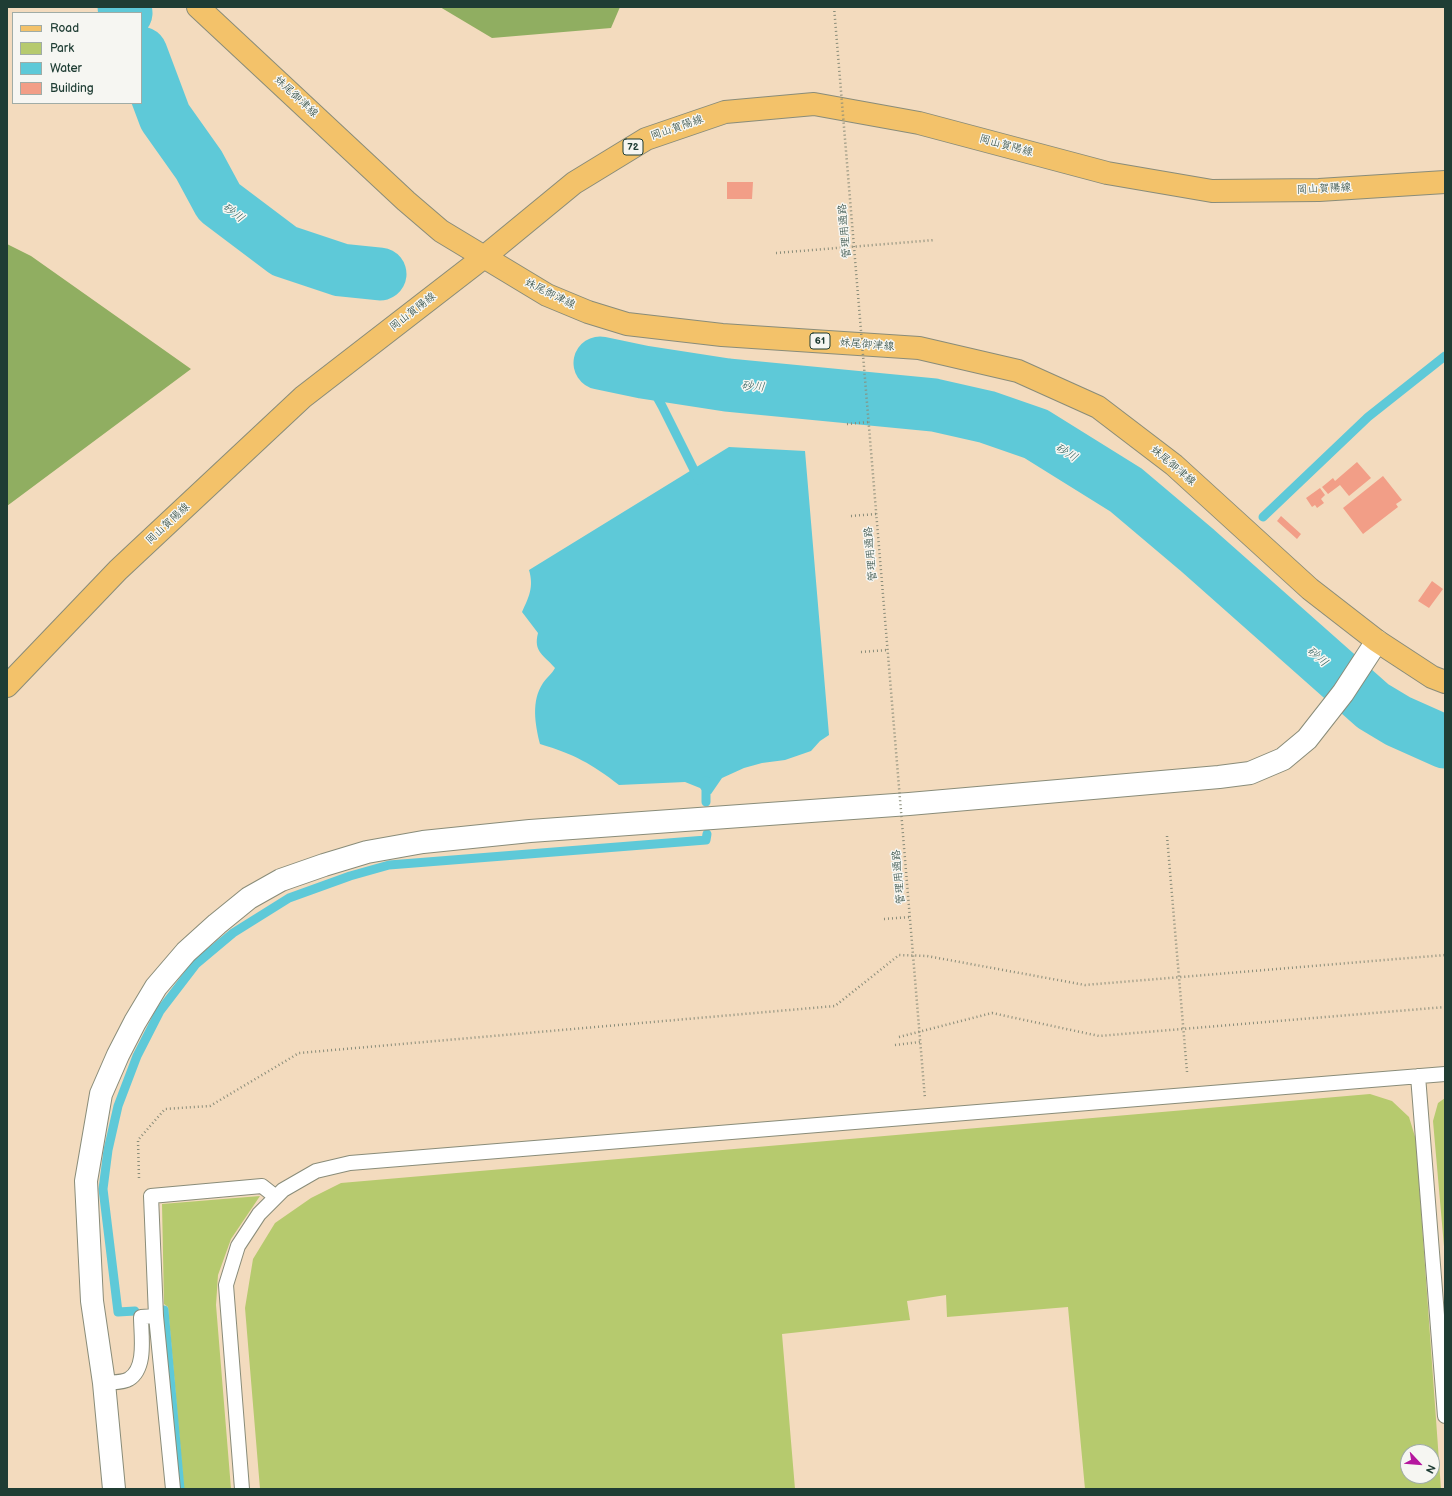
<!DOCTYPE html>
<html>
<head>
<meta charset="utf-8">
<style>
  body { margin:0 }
  #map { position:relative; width:1452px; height:1496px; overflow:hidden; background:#f3dbbe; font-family:"Balsamiq Sans",sans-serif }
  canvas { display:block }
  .frame { position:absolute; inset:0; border:8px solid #1f3d34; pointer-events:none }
  .legend { position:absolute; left:12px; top:12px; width:130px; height:92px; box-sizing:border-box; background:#f6f6f2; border:1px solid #a0aca6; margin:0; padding:5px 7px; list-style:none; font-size:12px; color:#1f3d34 }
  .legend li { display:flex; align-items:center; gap:8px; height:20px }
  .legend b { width:20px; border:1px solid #a0aca6 }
  .north { position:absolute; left:1400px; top:1444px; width:40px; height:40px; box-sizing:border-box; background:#f6f6f2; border:1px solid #a0aca6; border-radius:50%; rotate:116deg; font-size:11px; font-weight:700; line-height:16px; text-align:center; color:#1f3d34 }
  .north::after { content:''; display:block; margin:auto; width:14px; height:18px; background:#b5179e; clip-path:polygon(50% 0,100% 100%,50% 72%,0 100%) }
</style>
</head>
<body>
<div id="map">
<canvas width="1452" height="1496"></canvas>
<div class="frame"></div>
<ul class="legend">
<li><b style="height:5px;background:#f3c26a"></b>Road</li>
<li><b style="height:11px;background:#b6ca6e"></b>Park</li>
<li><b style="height:11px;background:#5ec9d8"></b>Water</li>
<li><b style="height:11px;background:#f29e87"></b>Building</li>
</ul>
<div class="north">N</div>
</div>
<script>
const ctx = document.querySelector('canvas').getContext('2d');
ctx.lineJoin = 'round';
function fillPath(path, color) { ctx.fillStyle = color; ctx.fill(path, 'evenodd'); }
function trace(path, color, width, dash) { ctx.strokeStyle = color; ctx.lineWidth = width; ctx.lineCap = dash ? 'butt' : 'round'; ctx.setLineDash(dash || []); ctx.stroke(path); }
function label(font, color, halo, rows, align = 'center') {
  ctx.font = font + ' "Balsamiq Sans","Klee One",sans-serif'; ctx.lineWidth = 3; ctx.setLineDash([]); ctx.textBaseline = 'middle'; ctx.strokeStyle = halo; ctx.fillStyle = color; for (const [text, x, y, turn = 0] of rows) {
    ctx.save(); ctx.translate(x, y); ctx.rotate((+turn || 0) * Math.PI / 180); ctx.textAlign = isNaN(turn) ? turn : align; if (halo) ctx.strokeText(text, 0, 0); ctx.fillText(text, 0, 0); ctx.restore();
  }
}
fillPath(new Path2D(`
  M1370,1094L1392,1101L1409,1117L1416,1140L1441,1489H1085L1068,1307L947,1317L946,1295L907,1301L910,1320L782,1334L795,1489H260L245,1308L253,1259L275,1223L311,1198L341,1183ZM1408,1452H1432V1476H1408Z
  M1445,1098V1258L1433,1121L1438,1103Z
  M260,1196L231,1239L218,1275L216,1305L231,1489H184L168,1307L164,1304L162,1204Z`), '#b6ca6e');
fillPath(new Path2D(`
  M440,7H620L611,28L492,38Z
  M7,244L31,256L191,369L7,506Z`), '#90ae61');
fillPath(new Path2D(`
  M729,447L805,451L829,735L820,741L811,751L785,760L762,763L744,768L722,778L711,794L704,793L700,788L685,782L619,785C592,764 574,754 540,744C535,724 531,701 543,683C547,677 552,674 555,668C544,655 533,652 538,633L522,612C529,597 534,587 529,570Z`), '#5ec9d8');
trace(new Path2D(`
  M643,372L662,406L699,480
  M1263,517L1368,417L1445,356
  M1213,565L1221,557
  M706,802V781
  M159,1310H164L180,1489
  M135,1311L118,1312L103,1189L108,1150L118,1106L137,1056L160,1011L196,964L233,933L289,898L350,876L389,865L706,840L707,834`), '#5ec9d8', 9);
trace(new Path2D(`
  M124,7L126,13
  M141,53L165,117L199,165L219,202L284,251L341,270L380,274
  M600,363L643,372L727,385L934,405L987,417L1036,434L1126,490L1197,550L1373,706L1398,721L1445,742`), '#5ec9d8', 53);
fillPath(new Path2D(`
  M727,182H753L752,199H727Z
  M1357,462L1371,478L1349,496L1340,485L1328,494L1322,487L1333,478L1335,481Z
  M1383,476L1402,500L1396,504L1398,507L1363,534L1343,508Z
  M1320,488L1325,495L1321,499L1324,503L1317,508L1315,505L1312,507L1306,498Z
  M1281,516L1301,534L1297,539L1277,521Z
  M1432,581L1443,589L1429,608L1418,601Z`), '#f29e87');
const service = new Path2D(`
  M1418,1076L1445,1416
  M104,1383C111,1382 123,1383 129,1379C147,1368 141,1335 141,1317L156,1316
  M173,1489L156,1316L151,1196L262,1186L276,1197
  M242,1489L226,1285L238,1246L259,1214L283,1190L316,1171L350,1163L1445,1074`);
const minor = new Path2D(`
  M114,1489L104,1383L92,1301L86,1181L101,1094L118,1055L135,1022L156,987L186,952L217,924L249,898L281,880L324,865L367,852L423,842L530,831L909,804L1219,777L1250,773L1283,759L1307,739L1343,693L1377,641`);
const primary = new Path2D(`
  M198,7L406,201L441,231L547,295L588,312L627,324L722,335L919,348L1018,371L1098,407L1174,465L1310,589L1377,641L1432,677L1445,682
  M7,686L118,570L303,397L484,257L574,183L646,139L725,112L814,104L919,123L1107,173L1212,191L1319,190L1445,182`);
trace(service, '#898c79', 16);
trace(minor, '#898c79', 24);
trace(primary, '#898c79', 24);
trace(new Path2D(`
  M776,253L935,240
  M847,424L869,422
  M851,516L876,514
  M861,652L887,650
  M1167,836L1187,1072
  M884,919L910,917
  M899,1037L992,1013L1099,1036L1445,1007
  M895,1045L920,1042
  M139,1178L138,1140L165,1109L210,1106L299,1053L835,1006L899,955L927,956L1085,985L1445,955`), '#898c79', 2.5, [1, 3]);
trace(service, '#fff', 14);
trace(minor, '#fff', 22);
trace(primary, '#f3c26a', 22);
trace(new Path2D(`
  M834,7L925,1099`), '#898c79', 2.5, [1, 3]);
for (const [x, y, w] of [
  [633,147,20],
  [820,341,20]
]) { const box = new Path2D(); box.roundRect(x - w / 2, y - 8, w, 16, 3); ctx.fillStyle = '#f6f6f2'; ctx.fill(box); trace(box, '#1f3d34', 1); }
label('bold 10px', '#1f3d34', null, [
  ["72",633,147],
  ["61",820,341]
]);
label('11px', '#1f3d34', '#f6f6f2', [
  ["妹尾御津線",296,97,43],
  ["岡山賀陽線",677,128,-19],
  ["岡山賀陽線",1006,146,15],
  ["岡山賀陽線",1324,189,-3],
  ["管理用通路",845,231,-95],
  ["妹尾御津線",550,294,26],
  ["岡山賀陽線",413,312,-38],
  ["妹尾御津線",867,345,4],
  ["妹尾御津線",1173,466,40],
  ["岡山賀陽線",168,524,-43],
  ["管理用通路",871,554,-95],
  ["管理用通路",899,877,-95]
]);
label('italic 12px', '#2f605d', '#f6f6f2', [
  ["砂川",233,213,37],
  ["砂川",753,387,5],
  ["砂川",1066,453,32],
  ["砂川",1317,657,41]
]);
</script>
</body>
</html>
